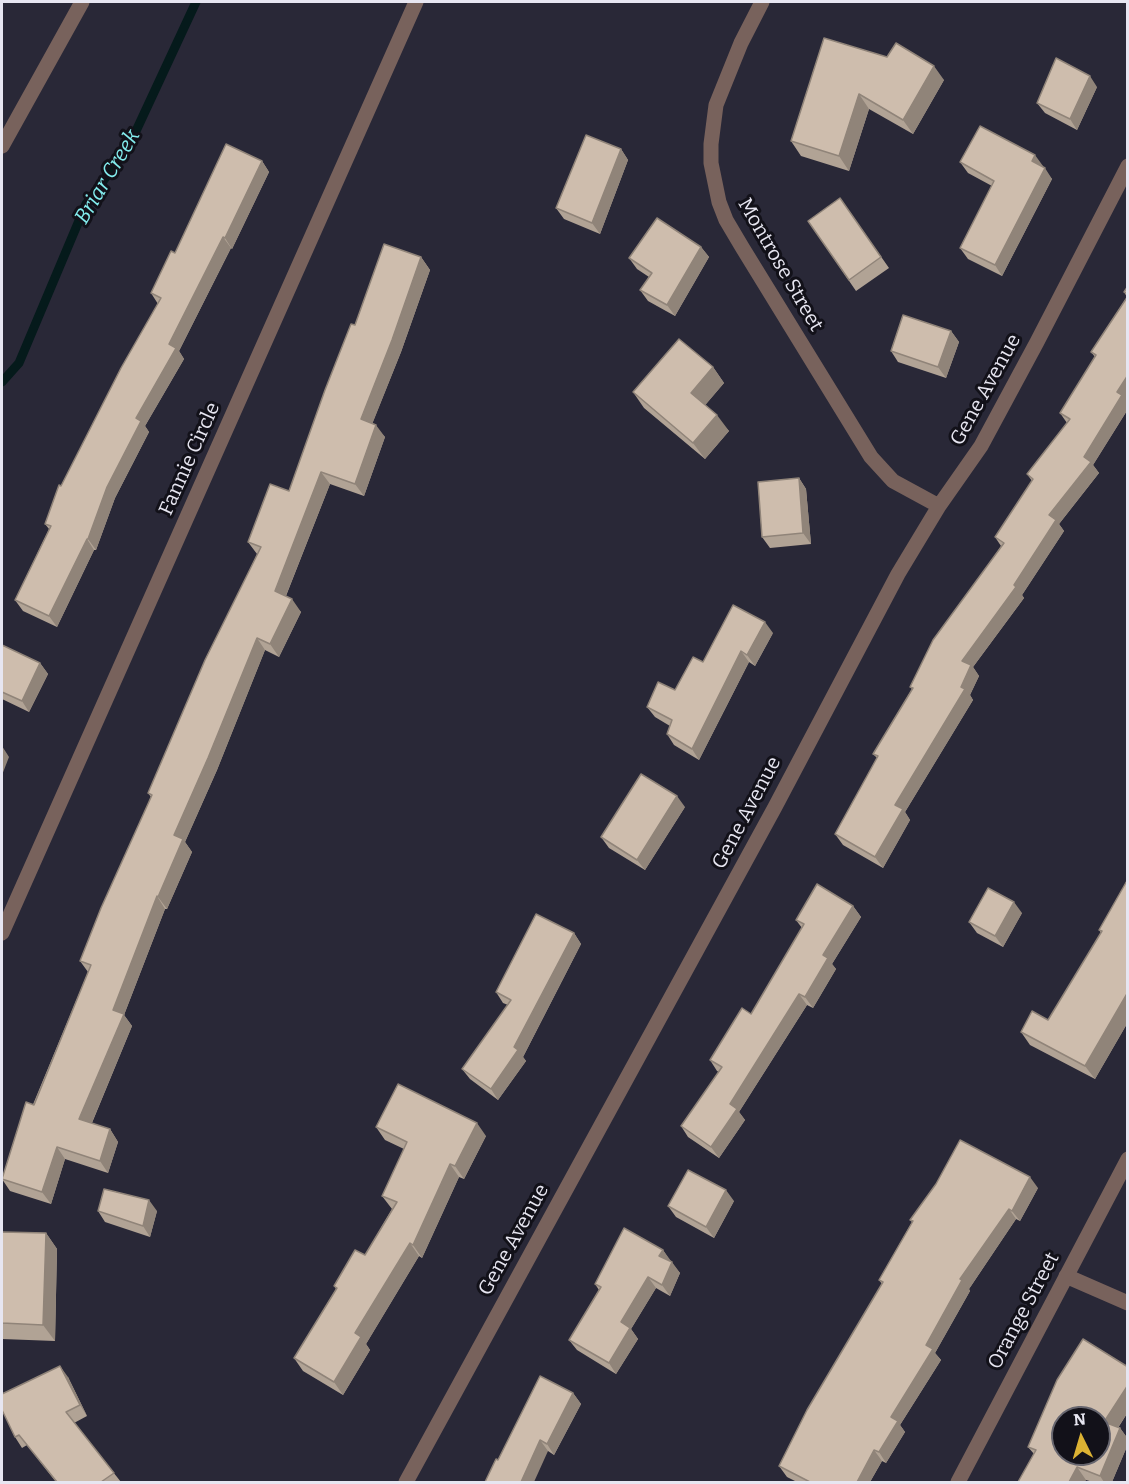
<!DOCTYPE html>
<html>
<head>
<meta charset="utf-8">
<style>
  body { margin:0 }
  #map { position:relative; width:1129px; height:1484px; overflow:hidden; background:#292837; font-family:Bitter,serif }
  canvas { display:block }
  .frame { position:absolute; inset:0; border:3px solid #e7e6f1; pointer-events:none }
  .north { position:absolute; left:1051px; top:1406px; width:60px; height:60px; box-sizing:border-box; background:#121119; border:2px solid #67666f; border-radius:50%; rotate:355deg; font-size:16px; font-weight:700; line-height:24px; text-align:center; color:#e7e6f1 }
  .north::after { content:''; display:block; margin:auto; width:21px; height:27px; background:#dcb233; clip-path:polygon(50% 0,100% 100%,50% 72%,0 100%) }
</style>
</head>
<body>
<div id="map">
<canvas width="1129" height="1484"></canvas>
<div class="frame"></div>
<div class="north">N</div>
</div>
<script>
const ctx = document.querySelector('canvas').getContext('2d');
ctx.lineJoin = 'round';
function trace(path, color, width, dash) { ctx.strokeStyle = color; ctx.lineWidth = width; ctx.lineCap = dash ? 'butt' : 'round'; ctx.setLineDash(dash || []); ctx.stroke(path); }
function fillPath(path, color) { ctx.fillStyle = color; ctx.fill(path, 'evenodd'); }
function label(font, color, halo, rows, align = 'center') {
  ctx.font = font + ' Bitter,serif'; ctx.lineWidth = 6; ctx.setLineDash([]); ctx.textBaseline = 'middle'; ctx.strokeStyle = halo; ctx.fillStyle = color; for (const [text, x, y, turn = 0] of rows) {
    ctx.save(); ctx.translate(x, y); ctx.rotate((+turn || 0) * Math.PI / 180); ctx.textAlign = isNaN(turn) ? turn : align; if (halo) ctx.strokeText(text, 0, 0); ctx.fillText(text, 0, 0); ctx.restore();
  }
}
trace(new Path2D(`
  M2,382L19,363L86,204L129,146L196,2`), '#051a1b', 9);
trace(new Path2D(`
  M2,146L82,2`), '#78625c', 15);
trace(new Path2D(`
  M762,2L741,43L716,105L711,144V163L719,202L726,220L742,247L871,457L893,481L939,506
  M2,933L416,2
  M1066,1276L1128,1303
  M406,1482L775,807L898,574L939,506L981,446L1037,342L1128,166
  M958,1482L1128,1159`), '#78625c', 15);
fillPath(new Path2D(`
  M824,38L944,80L913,134L869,109L849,171L801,156L791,141Z
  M1097,87L1077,130L1045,113L1037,103Z
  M621,149L628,160L600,234L564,219L556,208Z
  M262,161L269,172L232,249L231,248L179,351L184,359L145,426L149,432L115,498L96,550H94L57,627L23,611L15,600L49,529L45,524L61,486L158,304L151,293L175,253Z
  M960,162L1043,166L1042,167L1052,179L1002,276L968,259L960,248L992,186L968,173Z
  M840,198L889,268L856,291L808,221Z
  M701,247L709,257L675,316L648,301L640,290L649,277L637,269L629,258Z
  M421,257L430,270L401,352L372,424L385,437L364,496L330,484L286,596L301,612L279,657L265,650L217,770L185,842L192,852L167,909H165L124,1015L132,1026L92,1123L110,1129L118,1142L108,1173L65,1159L51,1204L10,1191L2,1179L88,972L80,961L151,797L148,793L257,554L248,542L289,491L355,325Z
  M1128,286V398L1126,401L1128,403V409L1093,465L1099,473L1059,524L1064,531L1022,595L1024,598L973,667L979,676L970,695L973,700L905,812L910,820L883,868L843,845L835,834L877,758L873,754L912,689L910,687L1001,546L995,537L1032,481L1027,474L1067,423L1060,413L1095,357L1091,352L1127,297L1124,292Z
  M951,331L959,342L946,378L898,362L891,351Z
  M713,367L724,383L705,405L729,431L705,459L644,408L633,392Z
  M799,478L806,489L811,544L770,548L762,537Z
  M773,633L755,666L749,662L699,760L674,745L667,734L670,726L655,717L647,707Z
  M2,645L40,663L48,674L29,712L2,699Z
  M685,807L645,870L609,848L601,837Z
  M1128,879V1022L1095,1079L1030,1045L1021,1032L1048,1020L1101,933L1099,930Z
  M853,906L861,917L832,964L836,969L813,1008L807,1005L739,1112L745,1120L719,1158L688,1137L681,1126L719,1072L717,1071L710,1060L751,1014L802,928L796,920Z
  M1022,913L1003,947L977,933L969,922Z
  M574,933L581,944L523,1057L526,1061L498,1100L470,1079L462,1069L508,1005L503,1003L496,992Z
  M376,1127L486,1136L464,1179L459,1177L422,1258L419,1256L366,1344L370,1350L343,1395L303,1371L294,1358L336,1289L334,1286L365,1255L392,1209L382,1196L404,1149L385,1140Z
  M1038,1188L1020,1221L1016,1219L969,1289L970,1291L935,1353L941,1360L900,1425L905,1432L886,1463L882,1461L870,1482H797L787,1477L779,1466L882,1284L879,1280L912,1222L910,1220Z
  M734,1201L714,1238L676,1217L668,1206Z
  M98,1211H157L150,1237L105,1222Z
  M2,1232L46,1233L57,1249L55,1341L2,1339Z
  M663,1250L670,1261L680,1273L670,1296L656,1288L631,1329L638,1339L616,1374L577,1350L569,1340L599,1290L595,1284Z
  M1128,1367V1412L1118,1428H1120L1128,1439V1444L1112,1482H1093L1086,1480L1084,1482H1018L1034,1454L1028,1447Z
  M68,1377L87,1416L74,1423L121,1482H56L27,1445L22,1448L15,1437Z
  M573,1393L581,1404L554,1455L548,1451L498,1460Z`), '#b1a395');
fillPath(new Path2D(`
  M934,66L944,80L913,134L903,120Z
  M1090,76L1097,87L1077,130L1070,119Z
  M859,94L869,109L849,171L839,156Z
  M621,149L628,160L600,234L592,223Z
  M1035,155L1043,166L1039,172L1032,161Z
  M262,161L269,172L232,249L225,238Z
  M1045,168L1052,179L1002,276L995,265Z
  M223,237L231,248L179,351L184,359L145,426L149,432L115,498L96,550L88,539L107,487L136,418L169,344Z
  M701,247L709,257L675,316L667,305Z
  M421,257L430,270L401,352L369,432L361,419Z
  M951,331L959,342L946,378L938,367Z
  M713,367L724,383L702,409L691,393Z
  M1128,375V398L1126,401L1128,403V409L1093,465L1099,473L1059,524L1064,531L1022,595L1024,598L973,667L979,676L970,695L973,700L905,812L910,820L883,868L875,857L895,805L962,661L1014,585L1049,515L1084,457L1117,392Z
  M717,415L729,431L705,459L693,443Z
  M376,425L385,437L364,496L355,484Z
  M321,472L330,484L283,603L275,591Z
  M799,478L806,489L811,544L803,533Z
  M87,539L94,550L57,627L49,616Z
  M292,599L301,612L279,657L270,644Z
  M765,622L773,633L755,666L747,655Z
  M257,638L265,650L217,770L185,842L192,852L167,909L158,897L174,835Z
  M741,651L749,662L699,760L692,749Z
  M40,663L48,674L29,712L22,701Z
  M2,746L9,757L2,775Z
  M677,796L685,807L645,870L637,860Z
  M157,896L165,909L124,1015L132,1026L88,1132L79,1119L113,1010Z
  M1014,902L1022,913L1003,947L995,936Z
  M853,906L861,917L832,964L836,969L813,1008L805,997L823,955Z
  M574,933L581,944L523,1057L526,1061L498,1100L491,1089L514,1047Z
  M1128,992V1022L1095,1079L1085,1066Z
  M799,994L807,1005L739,1112L745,1120L719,1158L711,1147L730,1104Z
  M477,1123L486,1136L464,1179L455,1166Z
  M110,1129L118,1142L108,1173L100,1161Z
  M57,1147L65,1159L51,1204L42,1192Z
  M450,1164L459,1177L422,1258L413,1245Z
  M1030,1177L1038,1188L1020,1221L1012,1211Z
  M726,1190L734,1201L714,1238L706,1227Z
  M149,1200L157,1211L150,1237L143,1226Z
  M1009,1209L1016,1219L969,1289L970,1291L935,1353L941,1360L900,1425L905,1432L886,1463L879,1452L891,1417L926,1345L960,1279Z
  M46,1233L57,1249L55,1341L43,1325Z
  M410,1243L419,1256L366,1344L370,1350L343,1395L334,1382L355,1333Z
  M663,1250L671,1261L667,1267L659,1256Z
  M672,1262L680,1273L670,1296L662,1285Z
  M648,1277L656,1288L631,1329L638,1339L616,1374L609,1363L621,1322Z
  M60,1366L68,1377L87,1416L80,1405Z
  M1128,1385V1412L1113,1435L1104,1422Z
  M573,1393L581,1404L554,1455L547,1444Z
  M1120,1428L1128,1439V1444L1112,1482H1104L1100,1476Z
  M540,1440L548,1451L534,1482H521Z
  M874,1450L882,1461L870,1482H857Z
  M1077,1467L1086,1480L1084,1482H1069Z`), '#908479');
const building = new Path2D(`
  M824,38L887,57L896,43L934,66L903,120L859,94L839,156L791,141Z
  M1056,58L1090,76L1070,119L1037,103Z
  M980,126L1035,155L1032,161L1045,168L995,265L960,248L994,181L960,162Z
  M586,135L621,149L592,223L556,208Z
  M226,144L262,161L225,238L223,237L169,344L176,348L136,418L141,421L107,487L88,539H87L49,616L15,600L51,526L45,524L59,485L61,486L121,368L161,298L151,293L171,251L175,253Z
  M840,198L881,257L849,280L808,221Z
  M657,218L701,247L667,305L640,290L652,273L629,258Z
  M384,244L421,257L392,340L361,419L376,425L355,484L321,472L275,591L292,599L270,644L257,638L208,758L174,835L183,839L158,897L157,896L113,1010L124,1014L79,1119L110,1129L100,1161L57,1147L42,1192L2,1179L26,1102L34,1105L91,965L80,961L101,908L152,795L148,793L205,660L261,547L248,542L270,484L289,491L325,390L351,324L355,325Z
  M1128,286V294L1124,292Z
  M1128,296V375L1117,392L1122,395L1084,457L1091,462L1049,515L1056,520L1014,585L1016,587L962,661L971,665L961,687L965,689L895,805L903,809L875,857L835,834L878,756L873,754L913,688L910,687L933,640L1004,543L995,537L1033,479L1027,474L1070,419L1060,413L1096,355L1091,352Z
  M903,315L951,331L938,367L891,351Z
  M679,339L713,367L691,393L717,415L693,443L633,392Z
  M799,478L803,533L762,537L758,482Z
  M733,605L765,622L747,655L741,651L692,749L667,734L672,720L647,707L658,682L675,690L693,657L703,662Z
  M2,645L40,663L22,701L2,692Z
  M641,774L677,796L637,860L601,837Z
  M1128,879V992L1085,1066L1021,1032L1032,1011L1048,1020L1102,931L1099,930Z
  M817,884L853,906L823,955L828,958L805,997L799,994L730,1104L737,1109L711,1147L681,1126L722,1067L710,1060L742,1008L751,1014L804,924L796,920Z
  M988,888L1014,902L995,936L969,922Z
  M536,914L574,933L514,1047L518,1050L491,1089L462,1069L511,1000L496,992Z
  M398,1084L477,1123L455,1166L450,1164L413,1245L410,1243L355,1333L361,1337L334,1382L294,1358L337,1288L334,1286L355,1250L365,1255L397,1202L382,1196L407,1142L376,1127Z
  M960,1140L1030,1177L1012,1211L1009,1209L960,1279L962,1280L926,1345L933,1349L891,1417L898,1421L879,1452L874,1450L857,1482H810L779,1466L807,1410L883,1282L879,1280L913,1221L910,1220L936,1184Z
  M688,1170L726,1190L706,1227L668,1206Z
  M104,1189L149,1200L143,1226L98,1211Z
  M624,1228L663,1250L659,1256L672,1262L662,1285L648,1277L621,1322L630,1328L609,1363L569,1340L601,1287L595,1284Z
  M2,1232L46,1233L43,1325L2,1323Z
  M1083,1339L1128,1367V1385L1104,1422L1120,1428L1100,1476L1077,1467L1069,1482H1018L1036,1450L1028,1447L1057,1380ZM1063,1418H1099V1454H1063Z
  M60,1366L80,1405L66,1412L114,1473L101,1482H57L19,1435L15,1437L2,1410V1394Z
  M540,1376L573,1393L547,1444L540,1440L521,1482H485L496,1459L498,1460Z`);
fillPath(building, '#cebdad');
trace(building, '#908479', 1.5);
label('20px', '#e7e6f1', '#121119', [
  ["Montrose Street",780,265,60],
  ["Gene Avenue",986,390,-61],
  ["Fannie Circle",190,459,-66],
  ["Gene Avenue",747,813,-62],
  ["Gene Avenue",514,1240,-61],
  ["Orange Street",1024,1311,-62]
]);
label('italic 21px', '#83edee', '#121119', [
  ["Briar Creek",108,177,-59]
]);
</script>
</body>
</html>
